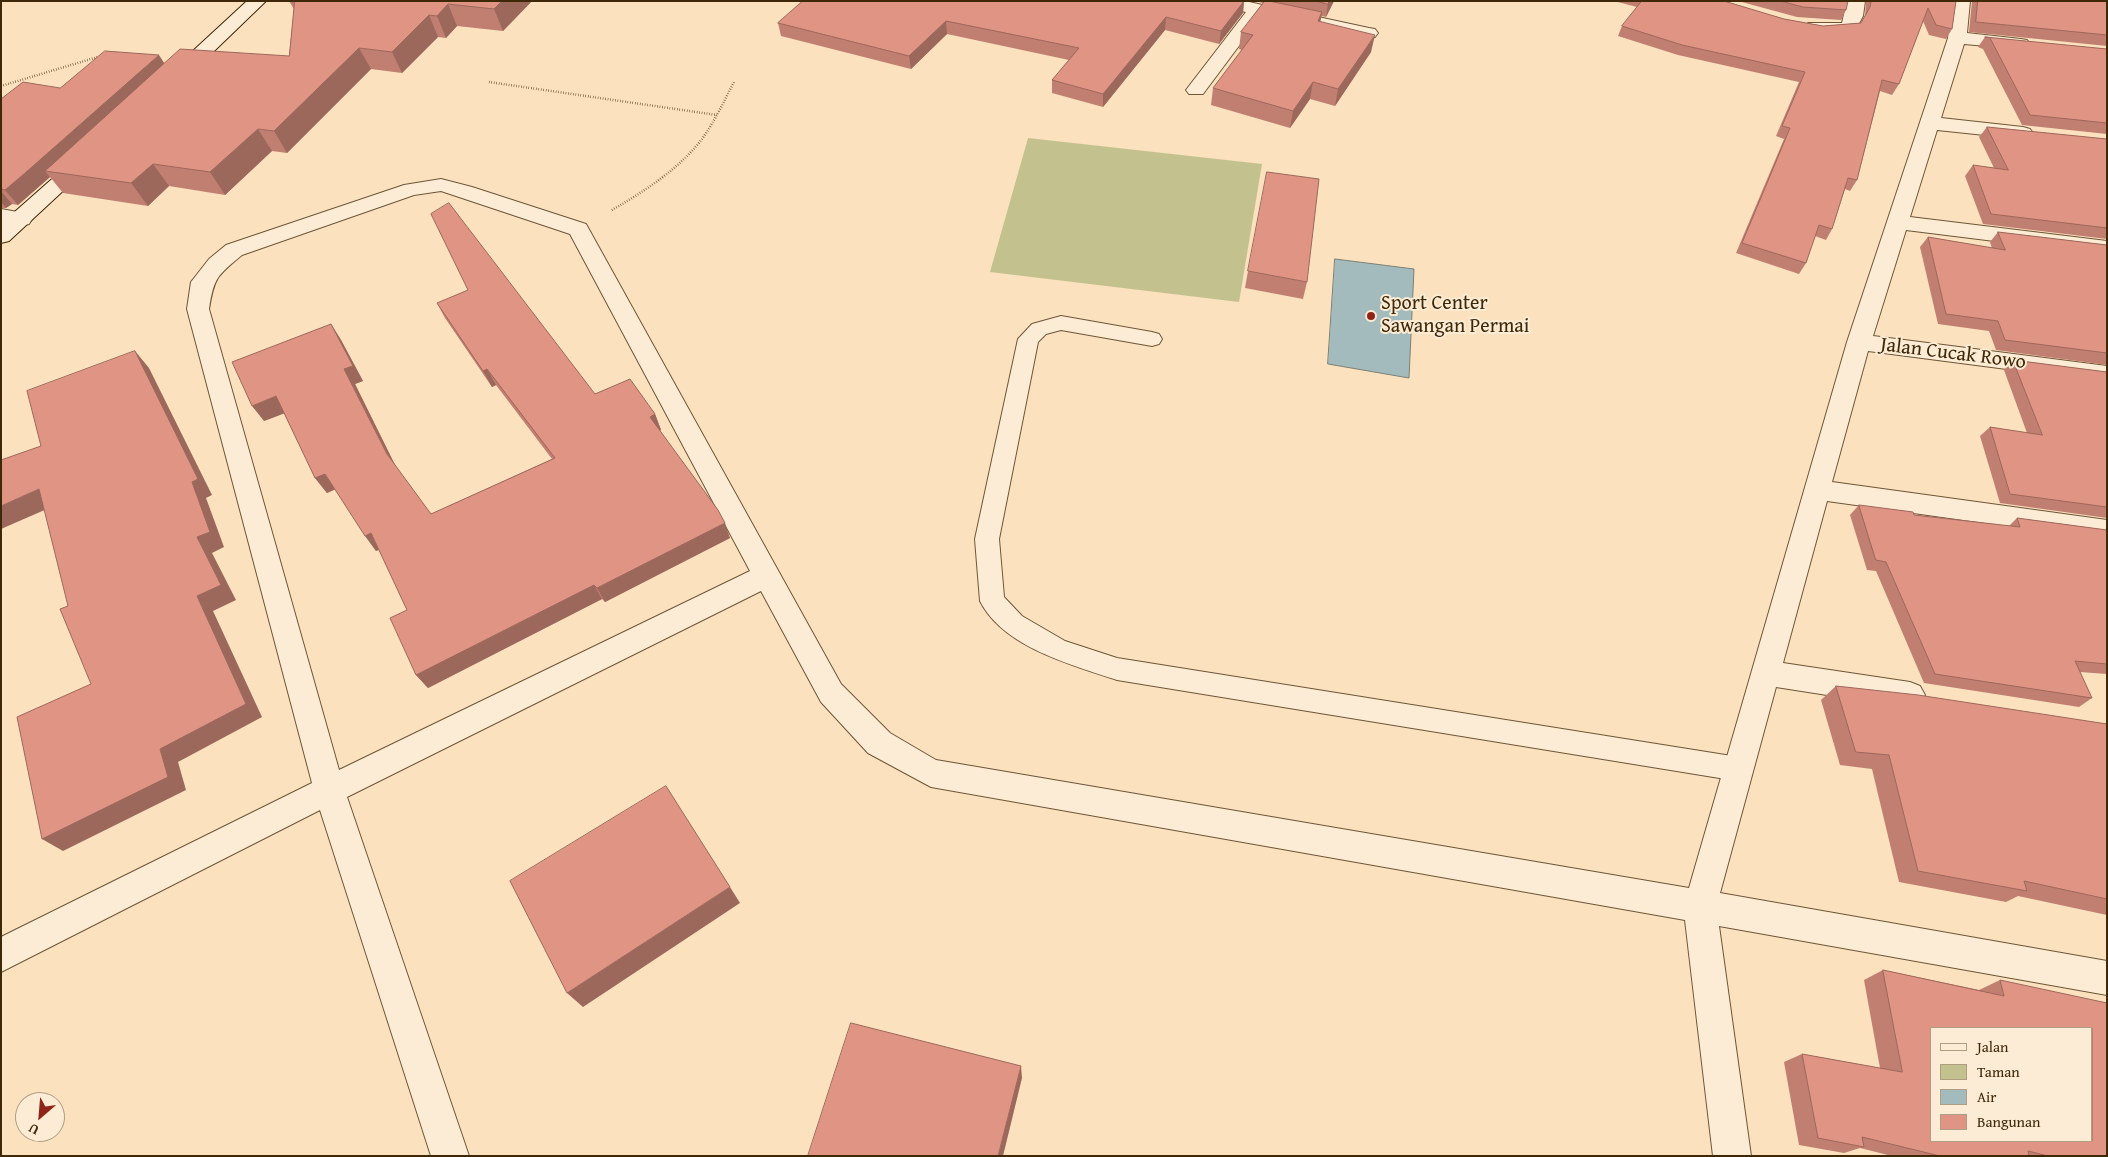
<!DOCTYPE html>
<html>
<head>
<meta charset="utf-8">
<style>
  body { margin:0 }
  #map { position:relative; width:2108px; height:1157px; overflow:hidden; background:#fbe1be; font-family:"Gentium Book Plus",serif }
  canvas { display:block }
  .frame { position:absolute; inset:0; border:2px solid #3f2808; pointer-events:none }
  .legend { position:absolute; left:1930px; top:1027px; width:162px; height:115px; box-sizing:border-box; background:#fcecd5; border:1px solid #b09e83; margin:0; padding:6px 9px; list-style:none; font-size:15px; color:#3f2808 }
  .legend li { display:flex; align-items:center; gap:10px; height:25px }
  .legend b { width:25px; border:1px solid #b09e83 }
  .north { position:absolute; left:15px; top:1092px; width:50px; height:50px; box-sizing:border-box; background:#fcecd5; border:1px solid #b09e83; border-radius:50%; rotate:207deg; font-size:14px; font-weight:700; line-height:20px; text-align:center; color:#3f2808 }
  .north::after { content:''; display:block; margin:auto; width:18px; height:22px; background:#8f2418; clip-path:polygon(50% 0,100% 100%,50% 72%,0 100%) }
</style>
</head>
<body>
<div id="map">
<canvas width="2108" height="1157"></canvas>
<div class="frame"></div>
<ul class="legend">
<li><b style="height:6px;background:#fcecd5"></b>Jalan</li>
<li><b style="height:14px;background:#c3c28f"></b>Taman</li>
<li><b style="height:14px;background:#a4bbbd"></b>Air</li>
<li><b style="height:14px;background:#e09484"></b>Bangunan</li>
</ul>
<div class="north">U</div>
</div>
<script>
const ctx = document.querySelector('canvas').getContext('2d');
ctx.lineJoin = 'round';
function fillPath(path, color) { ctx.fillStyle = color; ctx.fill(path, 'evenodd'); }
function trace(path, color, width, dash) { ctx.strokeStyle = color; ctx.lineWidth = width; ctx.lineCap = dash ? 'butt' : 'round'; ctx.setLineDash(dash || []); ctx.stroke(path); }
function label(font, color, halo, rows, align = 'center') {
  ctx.font = font + ' "Gentium Book Plus",serif'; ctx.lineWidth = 4; ctx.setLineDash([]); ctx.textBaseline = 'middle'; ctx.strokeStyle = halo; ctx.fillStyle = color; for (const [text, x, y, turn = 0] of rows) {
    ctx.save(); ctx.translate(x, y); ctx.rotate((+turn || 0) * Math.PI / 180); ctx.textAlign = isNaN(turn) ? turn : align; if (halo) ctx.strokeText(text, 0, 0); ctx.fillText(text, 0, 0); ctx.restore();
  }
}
fillPath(new Path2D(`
  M1028,138L1262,164L1239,302L990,272Z`), '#c3c28f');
const water = new Path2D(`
  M1335,259L1414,269L1409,378L1328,364Z`);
fillPath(water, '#a4bbbd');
trace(water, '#7c8075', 1);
const lane = new Path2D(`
  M1061,316L1152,332L1159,334L1162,339L1159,344L1152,346L1061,330L1046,334L1038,342L999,539L1004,597L1022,616L1065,641L1117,658L1738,757L1747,760L1751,769L1747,778L1738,781L1117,680C1072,665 1003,647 980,601L975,539L1018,339L1032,324Z`);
const street = new Path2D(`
  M1210,1H1245L1258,4L1369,28L1375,29L1378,33L1375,37L1369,38L1262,15L1203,94H1189L1186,90L1246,12L1213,5Z
  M1847,1H1865L1863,16L1855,31L1834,34L1808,31L1805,27L1808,23H1842Z
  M1952,1H1970L1967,33L2021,39L2027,40L2030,44L2027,48L2021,49L1964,44L1941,118L2023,127L2030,129L2033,133L2030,137L2023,139L1937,130L1910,217L2107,241V255L1906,230L1873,336L2107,366V382L1868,351L1832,482L2107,520V540L1827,501L1783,663L1910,682L1920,686L1925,695L1920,704L1910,708L1776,687L1720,893L2107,961V995L1719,926L1751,1156H1713L1685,920L931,787L868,753L821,702L761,591L347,797L469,1156H431L320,810L1,972V937L312,783L187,309L191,282L209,259L226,245L404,185L441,179L472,187L586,224L841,684L890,733L936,760L1689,888L1847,342L1948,38ZM441,191L570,234L750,571L339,770L209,309C214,277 217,276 242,255L414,195Z
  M1,209L29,214L32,219L29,224L21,226L1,223Z`);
const secondary = new Path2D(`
  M247,1H266L183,81H169L167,77L169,73Z
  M85,154L92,156L95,160L92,164L9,241L1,243V224L78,156Z`);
trace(lane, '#6e5636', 2);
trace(street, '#6e5636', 2);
trace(secondary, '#3f2808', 2);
trace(new Path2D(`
  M489,82L717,115
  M1,86L101,56
  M612,210C645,191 679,169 702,139C715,121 724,101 734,82`), '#3f2808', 2.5, [0.5, 2]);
fillPath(lane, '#fcecd5');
fillPath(street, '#fcecd5');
fillPath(secondary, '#fcecd5');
fillPath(new Path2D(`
  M289,1H532L503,31L457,26L446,38L438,37L402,73L371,69L287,153L272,151L225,195L169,186L148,206L63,193L50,177L18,205L12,204L6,208H1V99L60,88L164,63L289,56L294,9Z
  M803,1H1244L1243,13L1219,44L1165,30L1103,107L1052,93V80L1069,60L947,34L911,69L781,36L778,23Z
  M1255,1H1334L1326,17L1322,16L1320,21L1371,52L1335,106L1310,99L1290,128L1211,105L1213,88L1242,50L1239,49L1241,32L1263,3Z
  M1614,1H1724L1784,19L1823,26L1861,23L1865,17L1866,1H1956L1952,29L1946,39L1929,35L1923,21L1899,84L1892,95L1880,91L1857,180L1850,191L1845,189L1832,229L1826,240L1815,236L1806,263L1799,274L1736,253L1784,139L1776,136L1799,82L1678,55L1618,36L1622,26L1637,7Z
  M1738,1H1848L1846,10L1841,20L1797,17Z
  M1972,1H2107V46L1969,32Z
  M1985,37L2107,49V134L2022,125L1983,49L1978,47Z
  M1987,127L2107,139V239L1983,224L1965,176L1973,165L1994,168L1979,137Z
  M1998,232L2107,245V365L1996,350L1989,331L1938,324L1920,247L1928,237L1992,248L1990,242Z
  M1248,271L1307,282L1303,299L1245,288Z
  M437,303L595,394L655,414L661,430L660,431L730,538L605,602L602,599L428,688L416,675L407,610L379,550L376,551L335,489L327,493L315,478L284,413L264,421L331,324L341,340L363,381L355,384L396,467L431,514L552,459L496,385L492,387L445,318Z
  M2013,360L2107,372V518L2000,503L1980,436L1990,427L2027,433L2004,370Z
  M1859,505L1914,515L2009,526L2017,518L2107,530V674L2080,672L2092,698L2079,707L1924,683L1876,571L1867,570L1850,515Z
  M1836,686L2107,724V915L2018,896L2006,902L1899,882L1872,769L1840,765L1821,700Z
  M1883,970L1979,990L2000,980L2107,1156H1892L1860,1148L1844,1153L1799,1145L1784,1062L1802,1054L1880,1068L1864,980Z`), '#c17f72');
fillPath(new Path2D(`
  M502,1H532L503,31L494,9Z
  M1244,1L1243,13L1219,44L1221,31Z
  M1329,1H1334L1326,17L1328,4Z
  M448,4L457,26L446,38L437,16Z
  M1322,12L1319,29L1318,21Z
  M429,15L438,37L402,73L392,52Z
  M1166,17L1165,30L1103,107V94Z
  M946,21L947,34L911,69L909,56Z
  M1375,35L1371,52L1335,106L1338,89Z
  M359,48L371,69L287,153L274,131Z
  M159,55L168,69L45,171L50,177L18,205L5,190Z
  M1313,82L1310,99L1290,128L1293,111Z
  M258,129L272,151L225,195L210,172Z
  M153,164L169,186L148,206L131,183Z
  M1,191L12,204L6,208L1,202Z
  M331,324L341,340L363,381L355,384L397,469L387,454L344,369Z
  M135,351L149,368L212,495L206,498L224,547L212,553L236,600L213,611L262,717L178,762L186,790L63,851L42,839L160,749L197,596V537L192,482Z
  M487,369L496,385L492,387L483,371Z
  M276,396L288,412L264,421L252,406Z
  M655,414L661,430L656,432L650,417Z
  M325,474L336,489L327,493L315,478Z
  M39,489L56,505L1,529V506Z
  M725,523L730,538L605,602L597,588Z
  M371,533L382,548L376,551L365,536Z
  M594,585L602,599L428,688L416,675Z
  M730,887L740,903L583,1007L567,993Z
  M1021,1066L1022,1078L1003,1156H998Z`), '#9d685c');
const building = new Path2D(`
  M295,1H502L494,9L448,4L437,16L429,15L392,52L359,48L274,131L258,129L210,172L153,164L131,183L45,171L180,49L289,56Z
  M803,1H1244L1221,31L1166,17L1103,94L1052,80L1079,48L946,21L909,56L778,23Z
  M1265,1H1269L1322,12L1318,21L1375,35L1338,89L1313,82L1293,111L1213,88L1253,35L1241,32Z
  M1317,1H1329L1328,4Z
  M1642,1H1724L1784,19L1823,26L1861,23L1870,7L1871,1H1956L1952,29L1936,25L1928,8L1899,84L1882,80L1857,180L1848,178L1832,229L1819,225L1806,263L1742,243L1790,128L1782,126L1805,72L1682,45L1622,26Z
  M1781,1H1848L1846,10L1803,7Z
  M1978,1H2107V35L1976,22Z
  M1985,37L2107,49V123L2030,115L1990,38Z
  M105,51L159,55L24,174L5,190L1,189V99L23,82L60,88Z
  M1987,127L2107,139V228L1991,214L1973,165L2008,170Z
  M1267,172L1319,179L1307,282L1248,271Z
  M449,203L595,394L630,379L655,414L650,417L718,510L725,523L597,588L594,585L416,675L390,618L407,610L371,533L365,536L325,474L315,478L276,396L252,406L232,362L331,324L353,366L344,369L387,454L431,514L555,458L487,369L483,371L437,303L468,290L431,214Z
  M1998,232L2107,245V353L2005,340L1998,321L1946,314L1928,237L2005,250Z
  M135,351L198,479L192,482L210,532L197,537L221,585L197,596L246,704L160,749L168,777L42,839L17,717L91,684L60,609L68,606L39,489L1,506V460L41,446L27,391Z
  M2013,360L2107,372V507L2010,494L1990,427L2042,435Z
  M1859,505L1913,512L1914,515L2020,527L2017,518L2107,530V664L2075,661L2092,698L1935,674L1886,562L1876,560Z
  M1836,686L1918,695L2107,724V899L2024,881L2027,891L1918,871L1889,755L1856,752Z
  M666,786L730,887L567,993L510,881Z
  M1883,970L2004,996L2000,980L2107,1003V1156H2048L2028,1151L2029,1156H1940L1862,1137L1864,1147L1818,1138L1802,1054L1902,1072ZM1932,1028H2092V1141H1932Z
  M851,1023L1021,1066L998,1156H808Z`);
fillPath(building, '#e09484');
trace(building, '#9d685c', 1);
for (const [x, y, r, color] of [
  [1371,316,5,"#8f2418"]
]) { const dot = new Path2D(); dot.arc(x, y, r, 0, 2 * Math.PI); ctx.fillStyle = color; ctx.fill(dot); trace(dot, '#fcecd5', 2); }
label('20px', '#3f2808', '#fcecd5', [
  ["Sport Center",1381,304],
  ["Sawangan Permai",1381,327]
], 'left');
label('20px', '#3f2808', '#fcecd5', [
  ["Jalan Cucak Rowo",1953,354,7]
]);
</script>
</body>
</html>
